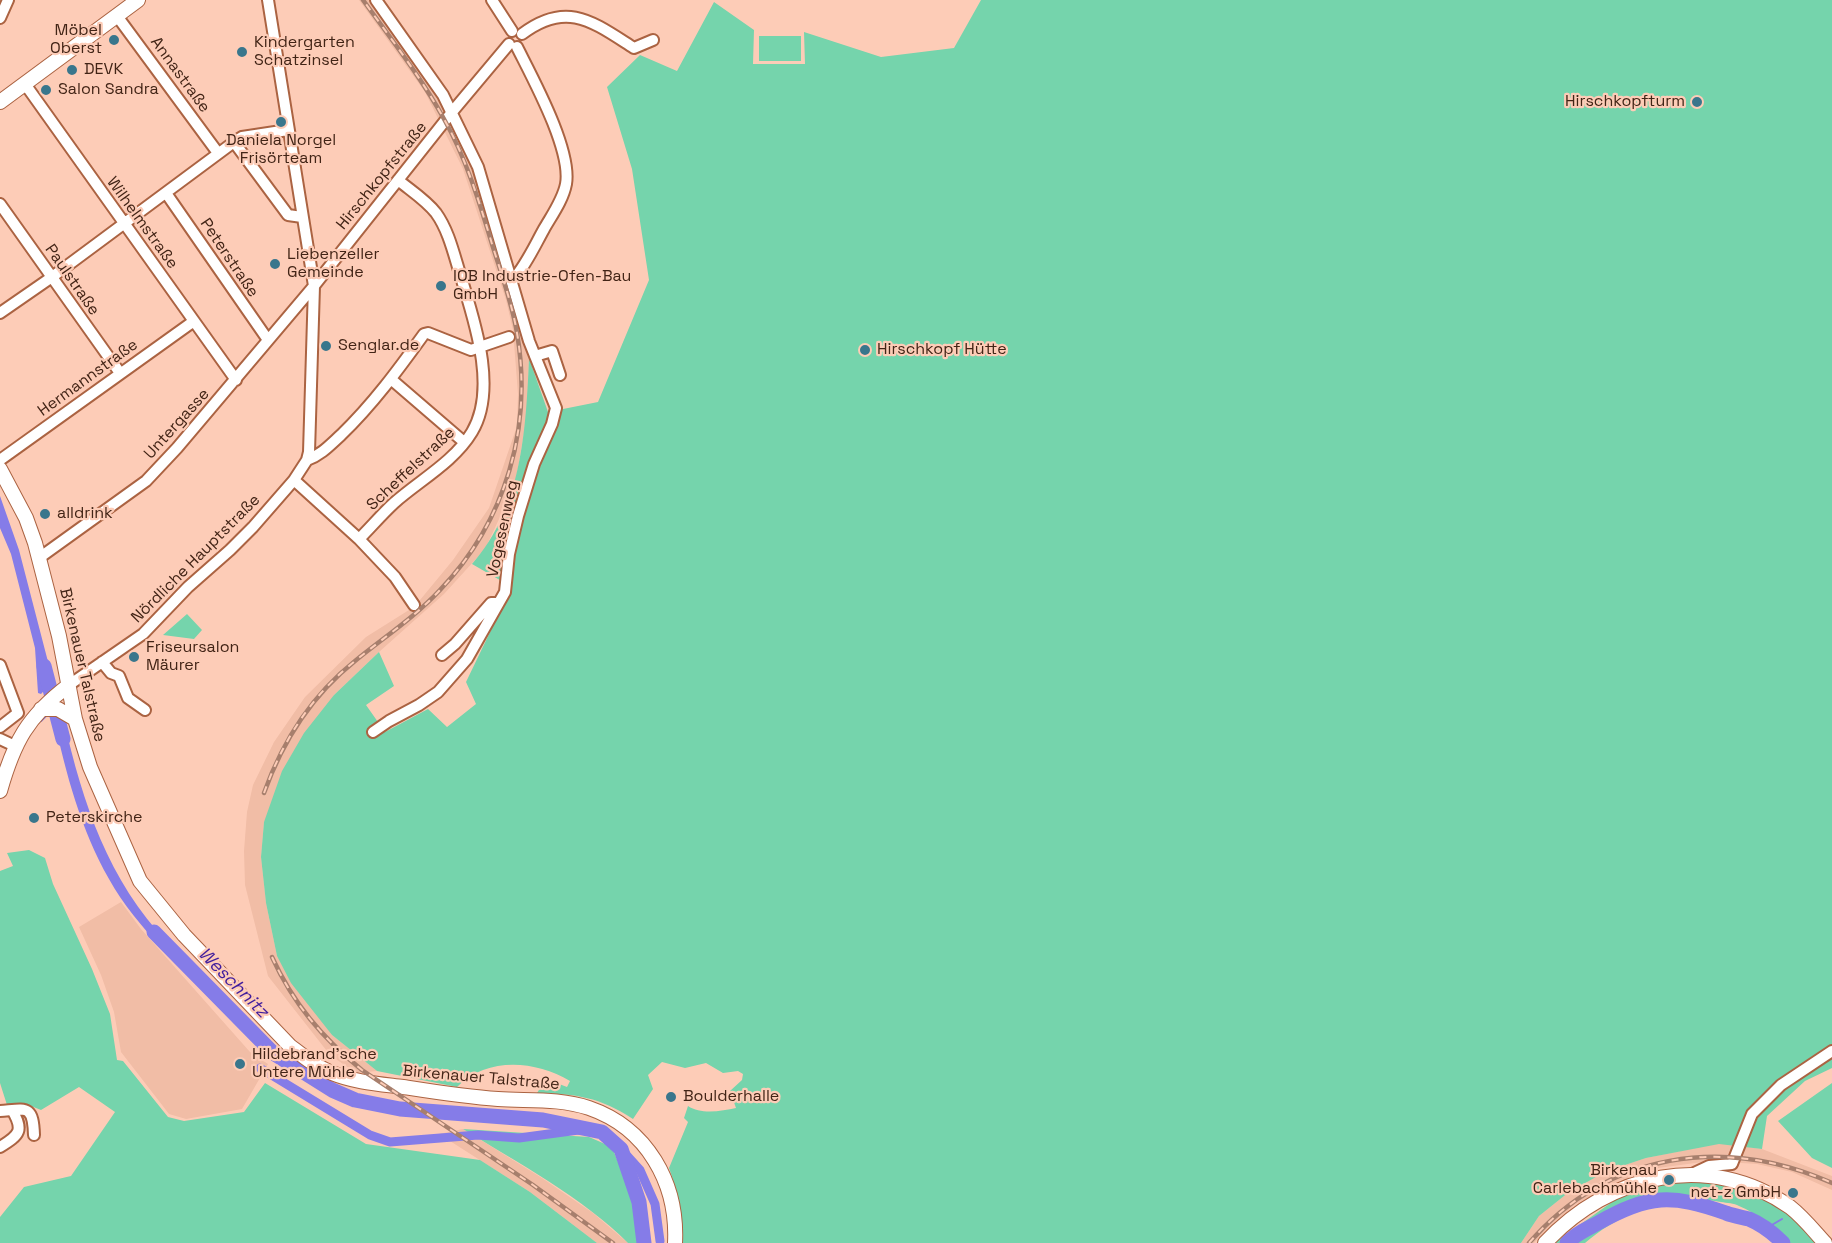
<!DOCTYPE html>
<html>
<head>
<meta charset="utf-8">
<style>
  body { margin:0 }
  canvas { display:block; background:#fdccb7 }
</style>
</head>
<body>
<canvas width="1832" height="1243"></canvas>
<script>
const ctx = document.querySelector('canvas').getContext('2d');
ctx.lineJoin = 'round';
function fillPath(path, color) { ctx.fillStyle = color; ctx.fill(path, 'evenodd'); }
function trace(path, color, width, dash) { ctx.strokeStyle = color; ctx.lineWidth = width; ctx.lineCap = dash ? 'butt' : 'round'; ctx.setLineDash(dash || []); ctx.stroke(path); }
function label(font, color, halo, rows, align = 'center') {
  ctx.font = font + ' "Space Grotesk",sans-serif'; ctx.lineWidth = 4.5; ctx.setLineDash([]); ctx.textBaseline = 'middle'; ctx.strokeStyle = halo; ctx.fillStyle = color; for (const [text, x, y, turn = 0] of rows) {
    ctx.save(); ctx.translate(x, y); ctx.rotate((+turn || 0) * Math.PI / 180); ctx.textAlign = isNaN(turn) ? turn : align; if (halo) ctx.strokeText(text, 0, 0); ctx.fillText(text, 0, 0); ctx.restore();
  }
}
fillPath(new Path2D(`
  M359,0H371L434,86L475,168L529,358L527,416L515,485L485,549L444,594L379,652L334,695L264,822L261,857L266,903L277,956L332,1035L377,1071L356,1073L330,1055L268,976L245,885L244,851L247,812L253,785L274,742L305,697L366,637L409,610L420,600L453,560L489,508L517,426L518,394L513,330L506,300L463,169L425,92Z
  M121,902L141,929L250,1052L268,1064L242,1109L186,1119L169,1114L121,1052L114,1012L101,975L79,927Z
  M463,1129L542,1178L593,1213L628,1243H597L530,1192L439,1134Z
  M1719,1143L1762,1149L1832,1176V1190L1792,1172L1757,1164L1710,1161L1658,1168L1618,1181L1576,1204L1553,1223L1534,1243H1521L1539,1216L1569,1192L1607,1171L1646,1158Z`), '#f1bda6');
fillPath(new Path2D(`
  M981,0H1832V1068L1805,1081L1767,1116L1762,1149L1719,1144L1646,1158L1607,1171L1569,1192L1539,1216L1521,1243H682C682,1217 678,1193 669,1168L688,1122L684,1118L688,1106C701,1115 722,1111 736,1108L730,1091L742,1080L743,1074L738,1071L723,1073L706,1063L685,1068L662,1062L648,1075L653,1089L633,1119C599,1097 577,1094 537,1093L546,1079L567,1087L570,1081C534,1060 487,1057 457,1087L377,1071L332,1035L291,983L277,956L266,903L261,857L264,822L282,771L304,733L334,695L379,652L394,686L366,705L385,732L428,709L447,727L476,704L466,682L492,628L505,583L472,564C522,508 526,430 529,358L548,412L598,402L649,280L632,169L607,87L640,55L677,71L714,2L754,30L753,64H805L804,32L881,57L954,48Z
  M759,36H801V61H759Z
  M187,614L202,630L194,639L163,635Z
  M29,850L45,858L53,884L92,969L110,1014L117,1060L123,1061L168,1117L184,1121L244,1112L265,1083L366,1144L480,1160L530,1192L597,1243H0V1217L24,1187L71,1176L115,1112L79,1087L41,1110L26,1104L7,1105L0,1083V871L13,866L7,853Z
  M1832,1083V1168L1812,1158L1778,1121Z
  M463,1129L589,1137L612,1147L634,1202L641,1243H628C585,1199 515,1161 463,1129Z
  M1699,1179C1733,1187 1766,1197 1795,1219C1803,1225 1810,1235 1817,1243H1786C1774,1229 1757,1213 1739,1206C1734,1203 1727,1203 1721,1202C1675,1192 1620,1212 1585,1243H1554L1622,1195L1641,1188Z`), '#75d4ac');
fillPath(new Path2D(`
  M0,496L19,550L53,681L41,694L38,693L35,648L11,554L0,528Z
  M54,719H62L64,721C83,804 108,880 168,943L162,949C143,927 123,905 109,879C81,830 66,774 54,719Z`), '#857ce8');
trace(new Path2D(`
  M41,721L47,715
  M1765,1229L1782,1219`), '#857ce8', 2);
trace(new Path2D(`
  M260,1068L370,1135L390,1142L478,1135L519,1138L586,1129
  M621,1149L640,1170L655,1204L660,1241`), '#857ce8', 9);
trace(new Path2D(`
  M44,666L63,739
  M154,932L273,1053L332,1090L355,1100L400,1109L543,1120L602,1132L621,1149L639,1202L644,1243
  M1567,1243C1575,1234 1587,1229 1598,1223C1649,1194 1672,1194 1726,1213C1733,1216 1741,1217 1749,1219C1761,1224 1774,1234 1783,1243`), '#857ce8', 15);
const minor = new Path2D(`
  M492,0L512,31
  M117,16L218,153
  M0,18L8,0
  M522,34C567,0 593,22 634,48L653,40
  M25,84L236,380
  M234,142L288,215L302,217
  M166,193L268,340
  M0,204L120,373
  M513,280C526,265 534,247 544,229C552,215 563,200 566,184C572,150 533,79 517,47
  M0,313L52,277L234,142L242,137L288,130
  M535,356L552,351L560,375
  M392,380L464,442
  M0,460L194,321
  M307,460C321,455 330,445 341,435C373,404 398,370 424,334L428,333L471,350L509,337
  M294,480L359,539L395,577L414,605
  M359,539C371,527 382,514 394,503C420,480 454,462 472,432C498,389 474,320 461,277C454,255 449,231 436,213C426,200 410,190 398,180
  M39,558L146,481L177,448L314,286L452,112L509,44
  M442,655L455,644L491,603H497
  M102,662L111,673L119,676L128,698L145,710
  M0,665L18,713
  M69,685L143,634L188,587L230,550L253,527L294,480L307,460L309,452L314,286L268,0
  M0,727L18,713
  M373,732L389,721L419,705L438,692L467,659L505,592L509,554L518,516L534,464L552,424L556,408L529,341L478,167L443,95L376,0
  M0,739L15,746
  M0,1111C26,1109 33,1104 34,1135
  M0,1147C20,1135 24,1130 12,1110
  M1692,1174L1709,1166L1732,1164L1752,1114L1781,1085L1832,1051`);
const major = new Path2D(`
  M0,102L138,0
  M0,469L26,518L35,543L59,636L75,719L90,767L140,881L184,935L290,1046C303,1056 316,1067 332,1073C354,1082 380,1084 403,1087C435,1092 466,1097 498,1099C528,1101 560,1098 589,1108C647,1128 678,1183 675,1243
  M41,709H58L75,719
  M0,791C14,742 27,717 69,685
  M1545,1243C1609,1174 1709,1150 1790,1207C1803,1217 1814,1231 1825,1243`);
trace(minor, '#ab6342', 14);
trace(major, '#ab6342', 16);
trace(minor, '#fff', 10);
trace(major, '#fff', 14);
const rail = new Path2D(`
  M264,793C283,740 311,696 355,661C383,638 415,617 440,590C506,521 533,427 517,333C512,303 501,273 492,244C479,201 466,158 444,119C421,77 391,39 363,0
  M272,957C293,1003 322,1038 362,1070L533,1185L613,1243
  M1529,1243C1608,1152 1724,1135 1832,1183`);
trace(rail, '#a77f6d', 4.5);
trace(rail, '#fdccb7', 2, [7]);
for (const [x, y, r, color] of [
  [114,40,6,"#39768c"],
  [242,52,6,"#39768c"],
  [72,70,6,"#39768c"],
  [46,90,6,"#39768c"],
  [1697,102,6,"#39768c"],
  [281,122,6,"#39768c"],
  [275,264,6,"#39768c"],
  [441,286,6,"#39768c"],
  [326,346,6,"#39768c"],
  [865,350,6,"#39768c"],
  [45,514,6,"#39768c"],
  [134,657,6,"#39768c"],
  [34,818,6,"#39768c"],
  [240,1064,6,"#39768c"],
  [671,1097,6,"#39768c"],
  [1669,1180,6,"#39768c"],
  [1793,1193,6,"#39768c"]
]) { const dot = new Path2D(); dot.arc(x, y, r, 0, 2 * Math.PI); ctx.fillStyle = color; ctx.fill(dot); trace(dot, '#fdccb7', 2); }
label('16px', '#422416', '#fdccb7', [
  ["Möbel",102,31,"right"],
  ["Oberst",102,49,"right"],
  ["Kindergarten",254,43],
  ["Schatzinsel",254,61],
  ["DEVK",84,70],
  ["Salon Sandra",58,90],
  ["Hirschkopfturm",1685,102,"right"],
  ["Daniela Norgel",281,141,"center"],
  ["Frisörteam",281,159,"center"],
  ["Liebenzeller",287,255],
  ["Gemeinde",287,273],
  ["IOB Industrie-Ofen-Bau",453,277],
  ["GmbH",453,295],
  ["Senglar.de",338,346],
  ["Hirschkopf Hütte",877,350],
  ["alldrink",57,514],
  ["Friseursalon",146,648],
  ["Mäurer",146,666],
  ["Peterskirche",46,818],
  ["Hildebrand’sche",252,1055],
  ["Untere Mühle",252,1073],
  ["Boulderhalle",683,1097],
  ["Birkenau",1657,1171,"right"],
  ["Carlebachmühle",1657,1189,"right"],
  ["net-z GmbH",1781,1193,"right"]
], 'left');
label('16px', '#422416', '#fdccb7', [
  ["Annastraße",180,75,54],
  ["Hirschkopfstraße",382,176,-51],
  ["Wilhelmstraße",142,223,54],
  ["Peterstraße",229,258,56],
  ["Paulstraße",72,280,55],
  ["Hermannstraße",88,378,-36],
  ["Untergasse",177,424,-48],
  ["Scheffelstraße",411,469,-43],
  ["Vogesenweg",503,529,-78],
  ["Nördliche Hauptstraße",196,559,-45],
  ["Birkenauer Talstraße",82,665,77],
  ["Birkenauer Talstraße",481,1078,5]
]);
label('italic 18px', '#3f1c9d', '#fdccb7', [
  ["Weschnitz",233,983,45]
]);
</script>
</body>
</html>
